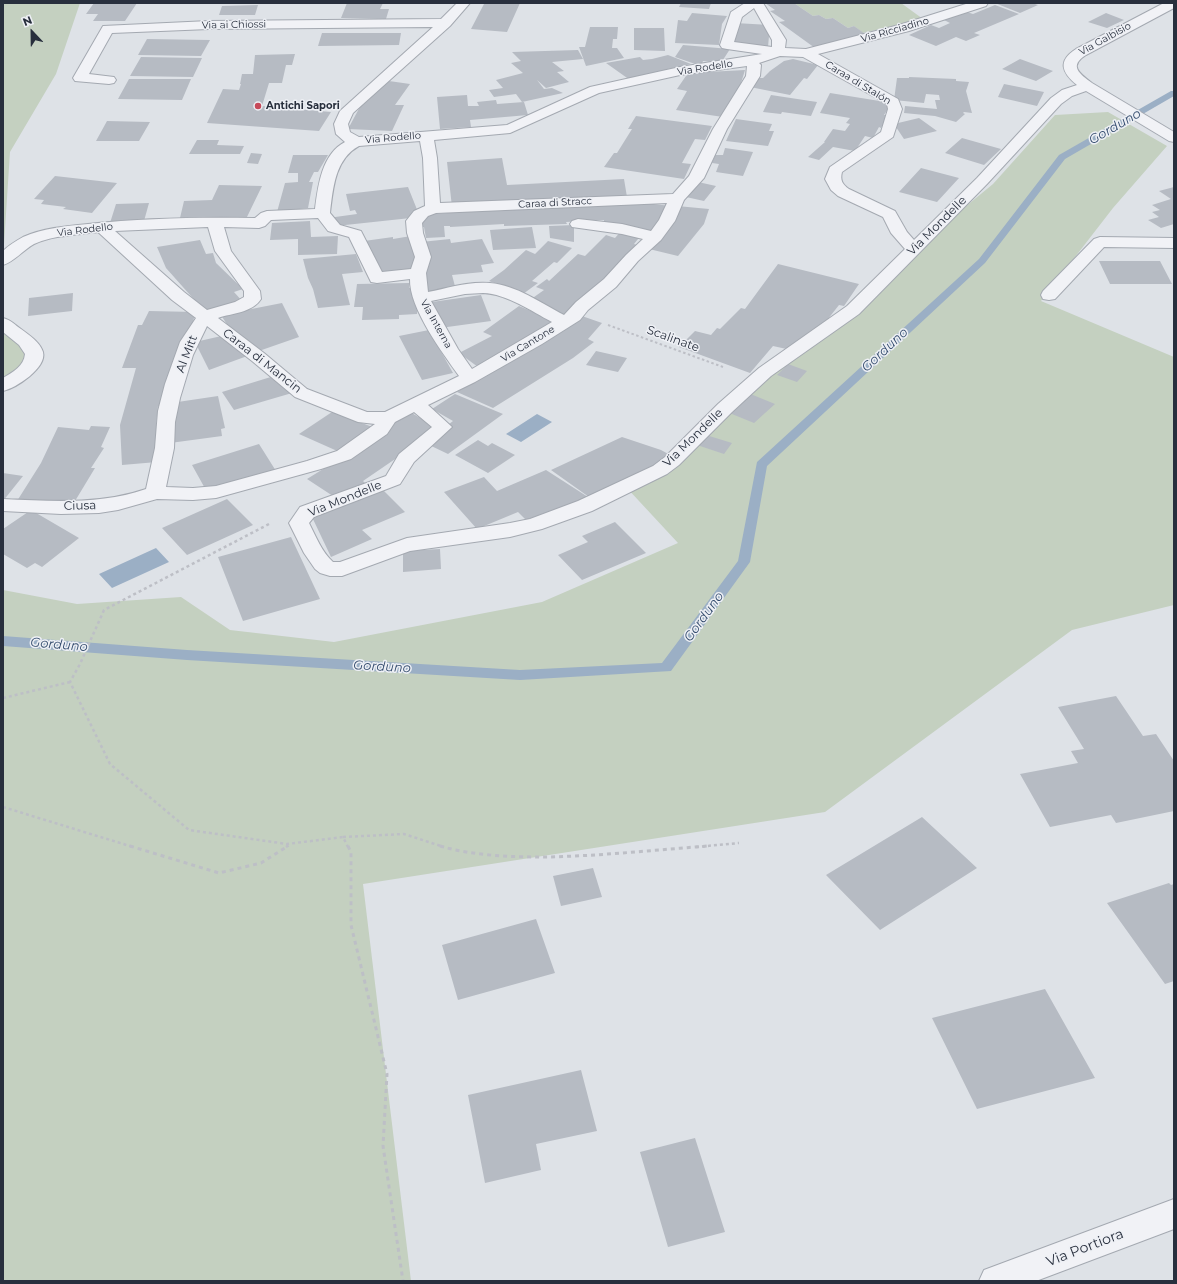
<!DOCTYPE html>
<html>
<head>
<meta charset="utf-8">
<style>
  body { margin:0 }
  #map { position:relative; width:1177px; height:1284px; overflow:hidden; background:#dee2e7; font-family:Montserrat,sans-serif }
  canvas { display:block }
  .frame { position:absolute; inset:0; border:4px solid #282f3d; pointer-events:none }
  .north { position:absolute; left:12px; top:12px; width:40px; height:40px; -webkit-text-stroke:3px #eef0f5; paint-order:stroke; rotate:338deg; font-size:11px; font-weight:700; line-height:16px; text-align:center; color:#282f3d }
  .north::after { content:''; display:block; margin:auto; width:14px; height:18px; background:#282f3d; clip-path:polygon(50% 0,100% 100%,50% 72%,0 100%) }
</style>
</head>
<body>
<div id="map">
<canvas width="1177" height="1284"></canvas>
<div class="frame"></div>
<div class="north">N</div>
</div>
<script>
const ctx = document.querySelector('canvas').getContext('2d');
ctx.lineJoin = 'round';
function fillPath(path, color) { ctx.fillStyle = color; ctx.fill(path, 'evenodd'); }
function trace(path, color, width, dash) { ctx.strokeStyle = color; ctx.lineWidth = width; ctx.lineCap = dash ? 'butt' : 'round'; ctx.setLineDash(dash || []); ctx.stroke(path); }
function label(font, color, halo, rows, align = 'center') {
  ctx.font = font + ' Montserrat,sans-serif'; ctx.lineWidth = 3; ctx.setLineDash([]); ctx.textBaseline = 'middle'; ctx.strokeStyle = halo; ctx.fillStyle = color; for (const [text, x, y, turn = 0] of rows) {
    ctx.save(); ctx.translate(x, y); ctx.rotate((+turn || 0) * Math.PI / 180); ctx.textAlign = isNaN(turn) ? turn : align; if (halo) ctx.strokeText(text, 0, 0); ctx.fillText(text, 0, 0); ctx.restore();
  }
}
fillPath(new Path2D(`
  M3,3H80L56,74L10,152L3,260Z
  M794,3H901L923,19L863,33L854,26L848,28L833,18L826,19L819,15L813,16Z
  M1108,112L1167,146L1113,208L1041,301L1174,357V605L1072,630L825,812L363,884L411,1281H3V590L77,604L181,597L230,630L334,642L542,602L678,543L626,487L660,470L725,408L853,310L914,249L993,184L1055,115Z
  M3,323L34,352L3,386Z`), '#c4d0c0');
fillPath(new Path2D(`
  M537,414L552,422L521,442L506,434Z
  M156,548L169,562L112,588L99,574Z`), '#9bafc5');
fillPath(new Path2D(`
  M1171,91H1174V96L1065,159L985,263L767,466L750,562L671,671L520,680L187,660L3,646V636L187,650L520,670L662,663L738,561L757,462L979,259L1059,155Z`), '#9bafc5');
fillPath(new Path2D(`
  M94,3H137L125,21H93L98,14H86Z
  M347,3H383L380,9H389L386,19L341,18Z
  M492,3H520L507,32L471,29L484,4Z
  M681,3H711L709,9L679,7Z
  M765,3H794L813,16L819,15L826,19L833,18L848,28L854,26L868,36L815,48L779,22L785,21L770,11L775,10Z
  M995,3H1032L1038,5L1020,13Z
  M258,5L255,15H219L222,6Z
  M995,5L1019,14L974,33L980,35L966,41L956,37L936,46L909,35L931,25L939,28L950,23L944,20L967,12L973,14Z
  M692,13L727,16L722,24L719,45L675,43L678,20L687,21Z
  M1106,13L1124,20L1107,28L1088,22Z
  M735,23L770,25L768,47L732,45Z
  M590,27H618L617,39H613L612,48H617L624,58L586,66L579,47H585Z
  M634,28H664L665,51L634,50Z
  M322,33H401L399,45L318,46Z
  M147,39L210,40L201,56L138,55Z
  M683,45L730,49L721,63L703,61L701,66L675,57Z
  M578,50L583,59L552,62L564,71L557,72L569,82L546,88L537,80L544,89L552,88L563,93L522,102L516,94L494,97L489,90L503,88L496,80L523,73L511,63L521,61L512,52Z
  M295,54L292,65H286L282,83H269L262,106L331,112L319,131L207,123L223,89L239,90L241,84H240L242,74H253L255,55Z
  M668,55L691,64L668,69L672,71L630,80L606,63L640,57L643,60L652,59Z
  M141,57L202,58L193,77L130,76Z
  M793,59L818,65L807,79L804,78L790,95L750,87L759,78H763L770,71L784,61Z
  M1020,59L1053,71L1036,81L1002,69Z
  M745,70L738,93L723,117L676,110L687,91L677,89L688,73Z
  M909,77L956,79V81L969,82L966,91L972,113L964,112L963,113L965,114L956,122L935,116L904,113L905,106L937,109L935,100H940L939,95L926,94L924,103L894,100L897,78H909Z
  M129,79H191L182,100L118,99Z
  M389,81L410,84L395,105H404L392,131L348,129L362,103Z
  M1004,84L1044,92L1037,106L998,97Z
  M830,93L892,103L884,115H888L881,128L879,127L873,138L865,136L855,151L833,147L819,160L808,157L825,142H824L833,129L845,131L850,124L846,123L850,118L820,113Z
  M467,95L468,106H479L477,102L496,100L497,104L524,102L528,115L470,120L471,127L440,129L437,97Z
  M771,95L817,102L811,116L782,112L781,114L763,112Z
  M636,116L712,126L705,140L695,139L682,163L691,164L684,179L604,167L614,153H617L632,129H628Z
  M919,118L937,131L904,139L894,124Z
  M736,119L772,124L769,131H774L768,146L726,141Z
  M107,121L150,122L139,141H96Z
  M962,138L1001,149L984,165L945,153Z
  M197,140H219L217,145L244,146L240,154H189Z
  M725,148L753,152L743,176L716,172L719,164L712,163L715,155H723Z
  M251,153L262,154L258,164L247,163Z
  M293,155H328L318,172H314L309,182H313L308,208L277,212L285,183L298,182V173H288Z
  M502,158L507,185L624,179L627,197L452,207L447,162Z
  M921,168L959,178L937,202L899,192Z
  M55,176L117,183L92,213L63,209L66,207L41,204L44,200L34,199Z
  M698,182L716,186L704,201L686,197Z
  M219,185L262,186L246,219L211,217L180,218L184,201L212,200Z
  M408,187L420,217L336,226L328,218L357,214L355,210L350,211L346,194Z
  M1174,187V224L1161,228L1148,220L1159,217L1152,212L1160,210L1152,205L1171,199L1159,191Z
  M636,202L671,206L655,234L604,225V220L566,222L567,224L504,226V224L450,227V226H444L445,237L426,238L424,227H421L420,215L448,213V211Z
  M149,203L144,221L110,223L116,204Z
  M677,206L709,209L704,224L678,256L649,249Z
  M310,221L311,237L338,236L337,254L298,255V239L270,240L272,223Z
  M574,225V242L550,238L549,226Z
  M532,227L536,248L493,250L490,230Z
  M623,229L642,234L634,244L637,245L567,318L527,302L544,290L536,287L547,279L549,281L578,254L585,256L606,235L615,238Z
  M411,236L418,271L380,277L364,241L393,237V239Z
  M450,239L451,243L482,239L494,263L481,265L483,272L452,275L456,290L423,293L421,242Z
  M200,240L206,254L213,253L216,263L243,289L234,292L243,302L207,314L166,268L157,247Z
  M548,241L572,248L557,263L554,262L532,281L538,283L523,294L489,281L504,270L526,250L535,254Z
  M356,254L363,272L342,274L350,305L318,308L313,289L308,278L303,259Z
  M1099,261H1160L1172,284H1110Z
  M778,264L859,284L844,306L839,305L820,329L791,350L773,346L750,373L679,347L695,331L711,335L717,328L720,329L741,308L745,309Z
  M409,283V288H416L419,294L417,314L399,315V319L362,320L363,307H354L357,284Z
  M73,293L72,311L28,316L29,298Z
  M481,295L491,321L440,328L432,302Z
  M282,303L299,337L256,352L233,334L221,315Z
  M519,306L557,322L478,367L459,353L492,336L483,332Z
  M149,311L195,312L192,329L167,406H158L156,425L157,462L122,465L120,425L136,368H122L138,325H142Z
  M579,315L602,323L588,339L594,342L573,358L493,408L457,392L481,376Z
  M429,330L453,373L422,380L399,336Z
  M226,335L250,355L209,370L195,342Z
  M596,351L627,358L618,372L586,365Z
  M788,364L807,371L797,382L777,375Z
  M274,376L292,393L234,410L222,392Z
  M748,393L775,404L754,423L727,412Z
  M455,394L503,414L448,454L425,443L453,421L432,409Z
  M218,396L225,428L221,429L222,436L170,443L171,403Z
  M332,412L378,429L344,454L299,434Z
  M410,412L439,429L363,481L365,483L339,500L307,479L357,448Z
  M91,426L110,427L101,447L104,448L91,468H95L72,506L17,501L41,463L58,427L89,430Z
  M706,435L732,443L724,454L697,445Z
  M622,437L661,450L672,456L589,497L551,470Z
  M478,440L488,446L492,443L515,455L488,473L455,455Z
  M259,444L276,471L207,492L192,465Z
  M546,470L588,497L526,520L518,512L477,529L444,492L484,477L497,491Z
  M3,473L23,476L3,501Z
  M381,488L405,512L362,530L372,539L331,557L312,517Z
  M227,499L253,525L187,555L162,528Z
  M31,510L79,538L42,567L35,563L27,568L3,554V529Z
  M615,522L646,553L582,580L558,555L588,542L582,536Z
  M291,537L320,599L243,621L218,557Z
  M440,549L441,569L403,572V551Z
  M1116,696L1143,736L1156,734L1174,761V811L1116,823L1111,815L1050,827L1020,774L1078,763L1071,751L1084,749L1058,707Z
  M922,817L977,868L880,930L826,875Z
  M593,868L602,897L561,906L553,876Z
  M1169,883L1171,885L1174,884V981L1165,984L1107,903Z
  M536,919L555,973L458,1000L442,945Z
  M1045,989L1095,1078L977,1109L932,1018Z
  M581,1070L597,1131L536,1144L541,1170L485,1183L468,1095Z
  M695,1138L725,1232L668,1247L640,1152Z`), '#b6bbc3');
const minor = new Path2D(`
  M457,3H470L450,26L353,113L348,124L350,132L359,137L507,125L590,87L680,67L762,54L727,49L722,48L720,45L731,12L745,3H763L786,40L785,48L806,49L899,25L969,3H988L986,6L909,31L818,54L898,99L902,109L893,137L842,172C840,180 842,184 849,189L895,211L907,232L914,240L977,178L1051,98L1062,90L1077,85C1062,73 1057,61 1076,49L1164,3H1174V8L1086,55C1068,66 1080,74 1092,83L1174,132V142L1169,141L1086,91L1072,96L1061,104L987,184L859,314L771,376L732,412L679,465L667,474L592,511L542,529L510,537L410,551L342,576H330L320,573L315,569L304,553L289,523L300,507L386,476L399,454L432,427L414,412L395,422L387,434L351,459L321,469L216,498L193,500L157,499L118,510L99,513L61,514L3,511V499C51,501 100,505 146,489L155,448L158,411L165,384L180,342L196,318L172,300L98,232C77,235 54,235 34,244C23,250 14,262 3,265V251C9,245 16,241 23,237C43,228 67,226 88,224C144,218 199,217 255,218L261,213L267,211L315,209C318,185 322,154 345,142L336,134L334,124L340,111L433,27L209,29L112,33L89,74L114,77L116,80L114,83L109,84L75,81L73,78L103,26L209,21L441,19ZM754,8L772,40V47L734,42L742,17ZM780,56L803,57L887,104L888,109L881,132L830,167L825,179L831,190L838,196L883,217L891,233L905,249L847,306L759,368L718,404L665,457L653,466L578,501L530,519L510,523L407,538L340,562H333C322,552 316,537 309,523L314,517L400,484L414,462L452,427L428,405L475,382L542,344L580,320L588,310L616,287L638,261L661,240L675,221L684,200L704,178L727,129L760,76L761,65L759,63ZM747,66L746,76L713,129L689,176L673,194L440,203L437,158L434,140L510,133L599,93L680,75ZM420,141L423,158L425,206L414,211L406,221L407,233L415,257L411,269L382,272L361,231L340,225L330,213C333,188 335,159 359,146ZM667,203L659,220L651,231L622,224L578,219L572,221L570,224L572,227L622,234L643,239L626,255L604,279L576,302L564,315C541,303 516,285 490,283C469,281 448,288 428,292L426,273L431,257L423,233L422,223L428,216L436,213ZM318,218L328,231L349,237L371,282L377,283L410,279C409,308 442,352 459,376L385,412H367L307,389L264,353L218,318C232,313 252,313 261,299L260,291L231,251L224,227L259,228L265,226L271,220ZM208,227L215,251L244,291V297L235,302L207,310L184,292L115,231ZM483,293C507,294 531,311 552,322L472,369L458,349L431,301L465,294ZM207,326L252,361L295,397L358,422L375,424L337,451L307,461L216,486L193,488L166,487L174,448L175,422L180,398L193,355Z
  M1100,237L1174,238V248L1104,247L1055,299L1049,300L1043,299L1041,295L1043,291L1094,239Z
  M3,318C11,320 15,325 21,329C29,335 40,342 43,352C47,368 16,388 3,391V378C13,372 24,366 25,354L19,345L3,332Z
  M1174,1199V1229L1036,1281H979L984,1270Z`);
trace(minor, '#a4a9b1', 2);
trace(new Path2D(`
  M608,325L723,367`), '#bdbfc6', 2, [2.5, 2.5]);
trace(new Path2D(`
  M269,524L104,610L80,664L70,682L110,764L189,830L287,844L343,837L348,847
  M3,698L70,682
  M3,807L133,847
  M343,837L404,834L444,847
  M286,847L289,845
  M696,847L739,843`), '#bdbfc6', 2.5, [3, 3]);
trace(new Path2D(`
  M130,846L219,873L261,863L288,846
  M348,846L351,852V925L387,1074L383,1146L403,1281
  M440,846C474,856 511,857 546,857C600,856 654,850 708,846`), '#bdbfc6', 3, [4, 4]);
fillPath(minor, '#f1f2f6');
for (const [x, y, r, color] of [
  [258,106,4,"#c64959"]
]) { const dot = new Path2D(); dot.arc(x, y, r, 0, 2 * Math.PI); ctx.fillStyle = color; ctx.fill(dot); trace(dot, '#eef0f5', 1.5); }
label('10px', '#282f3d', '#eef0f5', [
  ["Via ai Chiossi",234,25,-1],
  ["Via Ricciadino",895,30,-16],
  ["Via Galbisio",1105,39,-29],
  ["Via Rodello",705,68,-9],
  ["Caraa di Stalón",858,83,31],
  ["Via Rodello",393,138,-5],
  ["Caraa di Stracc",555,203,-3],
  ["Via Rodello",85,230,-7],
  ["Via Interna",436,324,61],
  ["Via Cantone",528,344,-31]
]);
label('bold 10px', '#282f3d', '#eef0f5', [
  ["Antichi Sapori",266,106]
], 'left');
label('12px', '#282f3d', '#eef0f5', [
  ["Via Mondelle",937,226,-45],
  ["Scalinate",673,339,20],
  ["Al Mitt",187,354,-69],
  ["Caraa di Mancin",262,361,38],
  ["Via Mondelle",693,438,-44],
  ["Via Mondelle",345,499,-22],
  ["Ciusa",80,506,-1]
]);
label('italic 13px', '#354d6f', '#eef0f5', [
  ["Gorduno",1115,127,-30],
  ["Gorduno",885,350,-43],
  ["Gorduno",704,617,-54],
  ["Gorduno",59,645,5],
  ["Gorduno",382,667,3]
]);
label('14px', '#282f3d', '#eef0f5', [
  ["Via Portiora",1085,1248,-21]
]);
</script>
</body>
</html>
